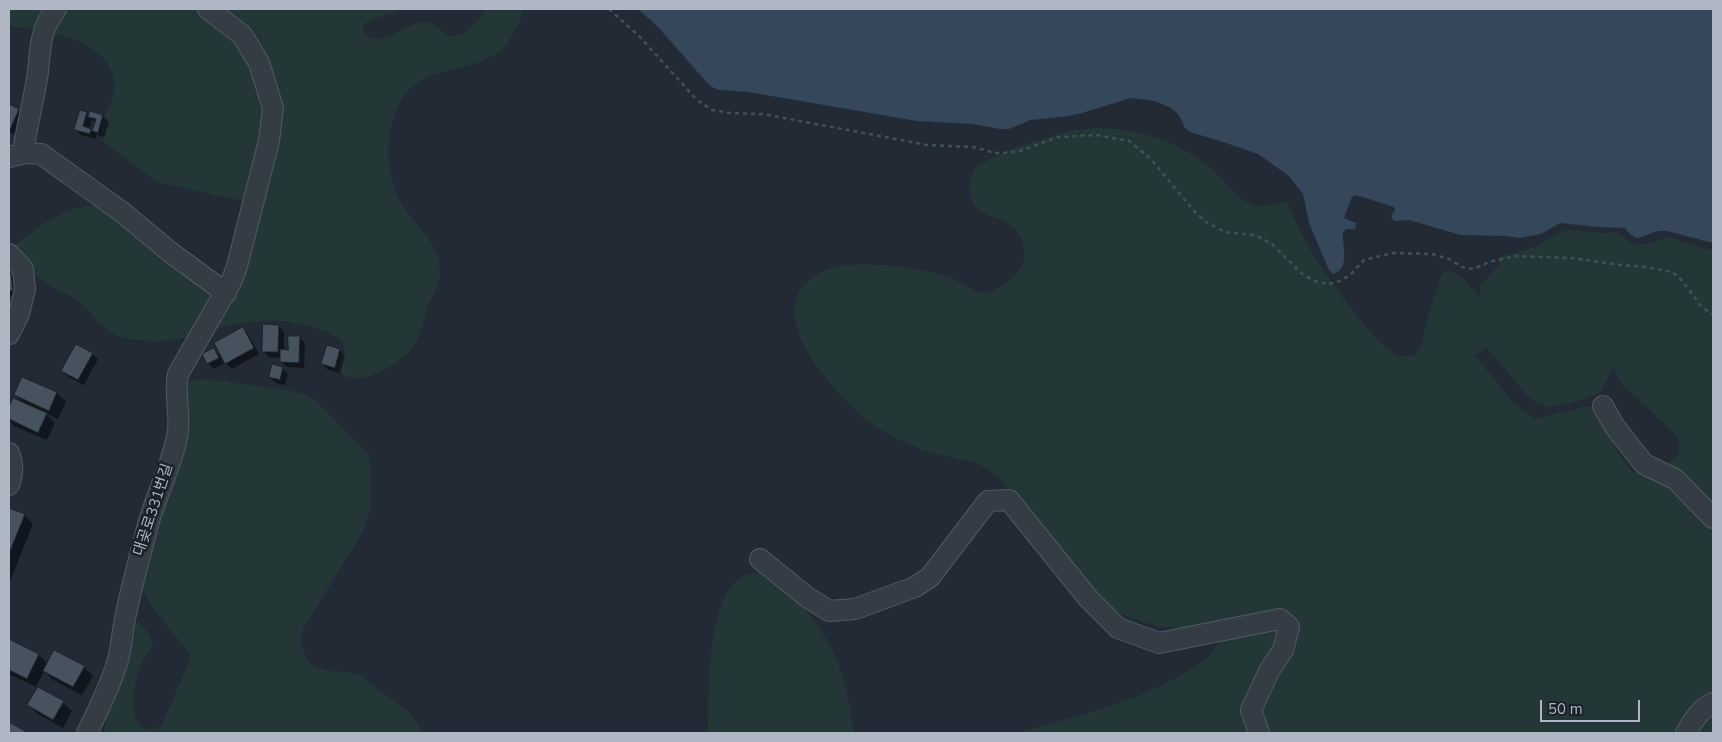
<!DOCTYPE html>
<html>
<head>
<meta charset="utf-8">
<style>
  body { margin:0 }
  #map { position:relative; width:1722px; height:742px; overflow:hidden; background:#212a35; font-family:"Nunito Sans",sans-serif }
  canvas { display:block }
  .frame { position:absolute; inset:0; border:10px solid #aeb7c3; pointer-events:none }
  .scale { position:absolute; left:1540px; top:700px; width:100px; height:22px; box-sizing:border-box; border:2px solid #aeb7c3; border-top:0; padding-left:6px; font-size:15px; line-height:18px; white-space:nowrap; color:#aeb7c3; -webkit-text-stroke:4px #1a212a; paint-order:stroke }
</style>
</head>
<body>
<div id="map">
<canvas width="1722" height="742"></canvas>
<div class="frame"></div>
<div class="scale">50 m</div>
</div>
<script>
const ctx = document.querySelector('canvas').getContext('2d');
ctx.lineJoin = 'round';
function fillPath(path, color) { ctx.fillStyle = color; ctx.fill(path, 'evenodd'); }
function trace(path, color, width, dash) { ctx.strokeStyle = color; ctx.lineWidth = width; ctx.lineCap = dash ? 'butt' : 'round'; ctx.setLineDash(dash || []); ctx.stroke(path); }
function label(font, color, halo, rows, align = 'center') {
  ctx.font = font + ' "Nunito Sans","Noto Sans KR",sans-serif'; ctx.lineWidth = 5; ctx.setLineDash([]); ctx.textBaseline = 'middle'; ctx.strokeStyle = halo; ctx.fillStyle = color; for (const [text, x, y, turn = 0] of rows) {
    ctx.save(); ctx.translate(x, y); ctx.rotate((+turn || 0) * Math.PI / 180); ctx.textAlign = isNaN(turn) ? turn : align; if (halo) ctx.strokeText(text, 0, 0); ctx.fillText(text, 0, 0); ctx.restore();
  }
}
fillPath(new Path2D(`
  M9,9H400C389,16 375,16 364,24L363,31C379,54 405,21 426,22C434,22 440,30 446,34C461,43 480,21 485,9H524C519,22 513,38 503,48C468,80 419,57 396,111C384,141 386,178 403,206C417,227 442,246 440,274C439,286 433,295 428,306C423,320 421,336 412,348C400,364 352,394 338,368C340,362 345,353 344,347C343,339 333,335 327,332C298,319 265,318 234,324C213,329 193,337 172,340C158,342 143,341 130,339C104,335 97,317 79,302C70,293 56,291 46,283C33,274 23,260 12,248C38,227 68,202 103,206L218,292L235,299L259,207L240,200L165,184L154,180L104,142C94,126 112,108 114,92C121,41 44,29 9,26Z
  M1099,128C1142,129 1184,143 1215,172C1227,183 1238,200 1253,205C1263,209 1276,203 1287,202C1295,220 1303,238 1313,254C1327,276 1377,349 1400,356C1405,357 1410,356 1415,355L1422,343L1428,316L1442,274L1447,270C1461,272 1472,288 1480,298V286L1499,265V257L1525,250L1541,244L1560,232L1567,230L1605,233L1615,232L1621,234L1627,240L1635,244H1645L1668,237L1675,239L1713,251V733H1017C1069,718 1122,706 1170,681C1183,674 1198,666 1208,656C1219,645 1227,631 1235,618C1225,620 1215,624 1204,626C1169,632 1132,623 1103,603C1077,570 1051,537 1023,505C1013,493 1002,479 989,470C974,459 957,459 939,455C919,449 898,440 881,430C867,422 855,410 844,398C811,365 760,296 829,269C855,259 922,268 949,277C960,281 972,292 984,293C992,294 999,287 1005,283C1017,275 1025,267 1024,252C1021,212 982,223 972,201C968,193 969,179 973,172C981,156 1056,134 1075,130C1083,129 1091,129 1099,128ZM1487,348L1527,395L1538,404L1549,407L1579,401L1601,392L1613,368L1621,383L1674,433C1694,462 1655,471 1633,472L1622,459L1594,408L1588,406L1535,419L1516,405L1475,356Z
  M207,379L292,391L304,394L315,400L369,455C372,480 374,507 364,530L303,629C298,648 307,669 329,671C340,672 349,670 359,675C366,678 371,685 377,689C396,702 413,711 423,733H104L109,705L135,624L140,623C146,630 151,636 153,645C150,652 144,657 141,665C135,679 126,720 144,728C150,731 157,729 162,725L189,662L190,655L186,649L155,610L138,583L182,384L191,381Z
  M760,573C764,575 770,576 774,579C785,586 795,598 804,608C838,648 847,682 854,733H708C709,697 706,592 744,576C748,574 755,574 760,573Z`), '#243737');
fillPath(new Path2D(`
  M638,9H1713V243L1667,231H1659L1637,238L1630,234L1625,228L1597,227L1560,223L1541,234L1519,238L1506,236L1461,235L1409,220L1394,221L1391,216L1395,210L1394,207L1356,195L1352,197L1344,218L1356,223L1355,229H1346L1343,233C1342,247 1351,268 1333,274L1329,270L1309,223L1303,194L1289,176L1258,154L1220,141L1190,132L1185,128L1179,115L1171,108L1155,101L1131,98L1082,113L1069,116L1031,120L1009,129H1000L972,124L917,121L748,92L719,90L710,86L657,26Z`), '#35475b');
fillPath(new Path2D(`
  M9,105L19,110L24,115L16,135L9,132Z
  M90,112L103,116L109,122L104,138L97,134L95,139L81,135L76,130L86,113L89,116ZM92,119L96,123L93,132L89,129Z
  M9,274L16,280L18,296L9,297Z
  M279,326L284,332V351H289L299,337L305,343L304,368L287,367L281,362V358L269,357L263,351Z
  M242,328L248,334L259,354L232,369L226,363Z
  M214,349L219,355L224,364L214,369L208,363Z
  M340,350L345,356L340,373L328,370L322,364Z
  M92,354L98,359L84,385L68,377L62,371Z
  M283,369L288,374L285,385L276,383L270,377Z
  M23,378L57,393L66,402L58,419L45,413L55,423L47,440L14,426L9,420V410L13,400L25,404L15,395Z
  M9,509L24,515L33,524L9,584Z
  M9,640L39,655L48,664L84,667L93,676L82,695L53,680L44,671L36,687L9,674Z
  M63,702L72,711L63,728L38,714L29,705Z`), '#0007');
const building = new Path2D(`
  M9,104L19,109L10,130H9Z
  M80,110L87,112L83,126L91,129L90,134L74,130Z
  M90,111L103,115L98,133L92,131L96,119L88,117Z
  M9,273H11L13,291H9Z
  M263,324L279,325L278,352H262Z
  M243,327L254,348L225,364L214,343Z
  M288,336H300L299,363L280,362V349L288,350Z
  M76,344L93,353L78,380L61,371Z
  M327,345L340,349L335,368L321,364Z
  M214,348L219,358L207,364L202,354Z
  M272,364L283,367L280,380L269,377Z
  M22,377L57,392L49,411L14,395Z
  M13,398L47,413L38,433L9,419V407Z
  M9,508L25,514L9,554Z
  M9,639L39,654L27,679L9,670Z
  M54,650L85,666L73,687L43,671Z
  M38,687L64,701L53,720L27,705Z
  M9,722L25,731L24,733H9Z`);
fillPath(building, '#47525f');
trace(building, '#1c232c', 1);
const minor = new Path2D(`
  M26,153L24,145C28,123 33,101 37,79C41,52 38,32 56,9
  M9,157L26,153L41,154L122,212L170,252L226,293
  M9,254L23,269L25,289L19,314L9,334
  M1603,406L1615,427L1644,464L1675,479L1713,518
  M9,453C14,464 13,474 9,485
  M760,559L807,597L829,611L855,609L915,587L930,577L988,501L1009,500L1088,598L1118,628L1159,643L1280,619L1289,627L1283,650L1269,671L1251,710L1259,733
  M87,733C98,710 110,687 117,663C122,647 122,630 126,614C132,584 140,555 148,525C156,494 173,464 178,431C180,412 174,393 178,374L232,280L237,266L269,141L273,108L259,63L242,35L208,9
  M1686,733C1691,723 1702,707 1713,703`);
trace(minor, '#525a64', 22);
trace(new Path2D(`
  M609,9L639,36L697,100L712,110L730,113L763,114L927,145L973,147L995,153L1017,152L1058,137L1096,135L1129,141L1150,158L1194,211L1206,222L1225,232L1255,235L1272,244L1301,273L1314,281L1328,284L1340,281L1351,274L1364,260L1392,253L1432,254L1449,259L1462,267L1473,269L1489,262L1515,256L1572,258L1621,265L1645,267L1672,272L1679,277L1702,307L1713,315`), '#405254', 2.5, [4, 4]);
trace(minor, '#343c46', 20);
label('15px', '#aeb7c3', '#1a212a', [
  ["대곶로331번길",154,510,-72]
]);
</script>
</body>
</html>
